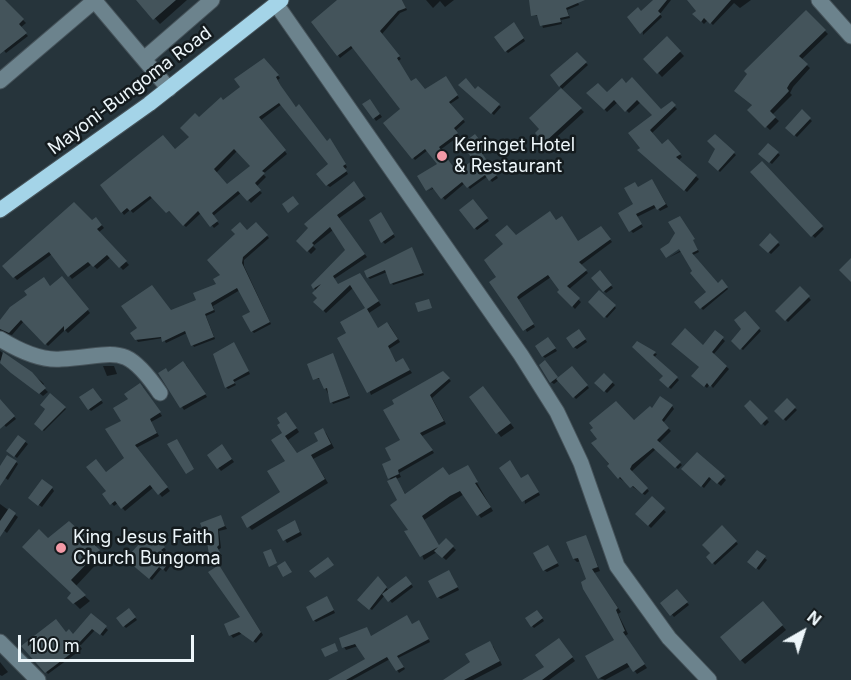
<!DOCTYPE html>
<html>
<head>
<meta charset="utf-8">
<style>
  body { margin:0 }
  #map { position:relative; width:851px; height:680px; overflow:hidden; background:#26343b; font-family:Inter,sans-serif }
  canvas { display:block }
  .north { position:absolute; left:773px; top:602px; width:60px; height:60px; -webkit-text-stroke:4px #141b1e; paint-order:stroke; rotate:39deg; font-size:16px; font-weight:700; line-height:24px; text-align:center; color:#edf6fa }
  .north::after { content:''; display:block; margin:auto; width:21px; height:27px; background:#edf6fa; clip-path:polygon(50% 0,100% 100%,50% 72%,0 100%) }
  .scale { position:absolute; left:18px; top:635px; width:176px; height:27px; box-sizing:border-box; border:3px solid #edf6fa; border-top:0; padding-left:8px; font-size:18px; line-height:21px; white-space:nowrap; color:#edf6fa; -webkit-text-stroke:4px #141b1e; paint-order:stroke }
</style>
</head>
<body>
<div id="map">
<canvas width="851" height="680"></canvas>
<div class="north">N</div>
<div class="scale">100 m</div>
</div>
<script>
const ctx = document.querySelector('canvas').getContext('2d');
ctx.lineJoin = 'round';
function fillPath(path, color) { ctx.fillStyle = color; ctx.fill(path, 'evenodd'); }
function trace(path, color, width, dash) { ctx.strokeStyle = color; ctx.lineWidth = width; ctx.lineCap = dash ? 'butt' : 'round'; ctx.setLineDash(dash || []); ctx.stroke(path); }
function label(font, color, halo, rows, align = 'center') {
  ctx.font = font + ' Inter,sans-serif'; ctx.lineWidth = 5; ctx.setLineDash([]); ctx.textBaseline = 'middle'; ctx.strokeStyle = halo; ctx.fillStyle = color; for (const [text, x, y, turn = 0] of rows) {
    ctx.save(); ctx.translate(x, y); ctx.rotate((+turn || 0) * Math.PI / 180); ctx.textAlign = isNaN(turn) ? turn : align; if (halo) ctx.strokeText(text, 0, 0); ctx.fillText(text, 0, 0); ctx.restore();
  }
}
fillPath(new Path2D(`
  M3,0L26,23L20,28L28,36L6,53L0,46V3Z
  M138,0H187L160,24Z
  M338,0H402L407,10L400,13L382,34L401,59L398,61L411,83L425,91L448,80L459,98L450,104L465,122L455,131L459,136L440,150L457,173L476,160L477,138L487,151L482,155L498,178L492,182L488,176L470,189L465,183L445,200L435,188L428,191L439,184V164L428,150L415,160L385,123L402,109L354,47L340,58L338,55Z
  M426,0H454L445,7L440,1L433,8Z
  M531,0H577L579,5L567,10L570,18L561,20L562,24L543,28L539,16L533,15Z
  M655,0H671L660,14L662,17L643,35L641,13Z
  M689,0H751L740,8L734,3L713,25L708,20L704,24L694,14L698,11Z
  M806,12L828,34L801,60L810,68L793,87L790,93L792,95L772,115L779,121L770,130L749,110Z
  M516,26L525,41L508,53L506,51Z
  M667,38L684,56L662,77L645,59Z
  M577,54L588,65L562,89L552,76Z
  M264,60L280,78L278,80L283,91L297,108L327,142L332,143L347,167L345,169L348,174L330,187L327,185L330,164L282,104L261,120L287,154L263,174L266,177L256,187L262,193L251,203L242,192L213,216L219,224L214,228L201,213L186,227L153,197L133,213L130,210L124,215L122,212L175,151L191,137L199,119L242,88ZM237,151L252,166L227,186L216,173Z
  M622,80L661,111L671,103L677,109L652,133L662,146L670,143L682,157L678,161L699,179L687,192L639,150L654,116L641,102L629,113L618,102L607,112L589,93L607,94Z
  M460,85L475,91L478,88L501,107L494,115Z
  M561,90L584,112L548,145L537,133Z
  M372,103L382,117L376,121L365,104Z
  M802,112L812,121L797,137L787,128Z
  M715,136L736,155L720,172L710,162L716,149Z
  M768,145L780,155L772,164L760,154Z
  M762,163L824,229L815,238L752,172Z
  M654,183L668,207L660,211L657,207L637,217L643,227L633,233L631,231L639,188Z
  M356,186L366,199L338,219L367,257L334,279L338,286L363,278L381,305L369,313L378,329L387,324L390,326L400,342L389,349L397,363L403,360L412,373L371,395L348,334L367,308L353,288L326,313L315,302L319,298L313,285L347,251L333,230L313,246L316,249L311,254L298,241Z
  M475,204L489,221L477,230L475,228Z
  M383,217L395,237L385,244L383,242Z
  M681,219L699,252L693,255L718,285L722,281L728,289L703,310L696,302L709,292L682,251L668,258L686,247L670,245Z
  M92,222H99L104,228L99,232L129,265L123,270L111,257L97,269L92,264L72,279L52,254L17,280L4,266Z
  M556,222L578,242L603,230L612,242L581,265L588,273L568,290L581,302L575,309L559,292L561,291L551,277L518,300L535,327L527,332L498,278L516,237Z
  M256,224L269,238L244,260V266L271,324L254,333L252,331V312L240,290L213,306L215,312L206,316L215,339L194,347L187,333L166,343L163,338L138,342L136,339L171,312L198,300L218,284L247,232Z
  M770,235L780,245L771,254L761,245Z
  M413,251L424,275L393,285L387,272L370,279L368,277Z
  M600,273L613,288L606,293L604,291Z
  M64,281L90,313L68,333L65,330L48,346L24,321L12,335L0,332V321Z
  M800,288L811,300L788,322L777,311Z
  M599,292L616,308L607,318L590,302Z
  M744,313L761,331L743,350L733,341L743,329Z
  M715,332L725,341L713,355L729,369L713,388L710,384L707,388L693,376L701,367L703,347Z
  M581,333L587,342L577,349L574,347Z
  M550,341L557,351L545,358L543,356Z
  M235,346L250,374L234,382L236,385L228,389L226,387Z
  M634,347L657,354L654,358L679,380L671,389L661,380L665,376Z
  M0,351L41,381L44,384L42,386L48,392L43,396L0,360Z
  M333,355L350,398L333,404L321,379H315Z
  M186,365L207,397L184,410L160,374L169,373Z
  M548,365L558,379L572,368L589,388L576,399L559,380L554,384L551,382Z
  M103,366H114L117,374L107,376Z
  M443,373L451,381L432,398L446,424L422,436L434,453L399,473L401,477L396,479L406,495L468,467L493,511L481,518L464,494L424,520L440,547L446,540L456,550L446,560L437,552L424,560L390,478L402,440Z
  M604,375L615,385L607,393L596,383Z
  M143,387L162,416L151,422L159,436L136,448L170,491L162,497L154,487L125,511L118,503L114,506L104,495L108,491L107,474L126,458L123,422L130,400Z
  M95,392L103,403L91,411L89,409Z
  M487,392L514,428L501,437L471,398Z
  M50,395L66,409L44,431L36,424L45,413Z
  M0,401L16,419L6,427L0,420Z
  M787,401L797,410L786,421L776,411Z
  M750,402L769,422L765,426L746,406Z
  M672,406L674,409L663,423L671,431L659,443L682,465L678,469L656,449L631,472L649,491L645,495L619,478L593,443L652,410Z
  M290,418L299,432L288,440L298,455L320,441L322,430L326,433L334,448L313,459L328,483L252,530L249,527L282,493L287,461L284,433Z
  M19,437L28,444L17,458L11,453Z
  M224,449L234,462L221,471L209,456Z
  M697,454L726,480L721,486L712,478L704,488L683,469Z
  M16,462L18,464L8,480L0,474V469Z
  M530,478L540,495L525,504L522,480Z
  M52,488L54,491L42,507L32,500Z
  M652,499L666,512L651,528L637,514Z
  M0,504L18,517L7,533L0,527Z
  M220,517L227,529L219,531L221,548L218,550L222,556L212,557L210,554Z
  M295,522L302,535L287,543L279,530Z
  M722,527L738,544L715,565L708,557Z
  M87,532L99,543L95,547L104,556L75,587L90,601L80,609L69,598L73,593L48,540L83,536Z
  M151,532L166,550L162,553L173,562L166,572L162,568L152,580L134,566Z
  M586,537L600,571L594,573L621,612L618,614L628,634L625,636L647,668L637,674L631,666L605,680L599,678L616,641L581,561L577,562L574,559Z
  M550,549L559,566L547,572L544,570Z
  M758,552L767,560L759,570L749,562Z
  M221,569L263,635L256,643L243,633L233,638L231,635L226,625L242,618Z
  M451,574L459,590L441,599L438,597Z
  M378,578L389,591L409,581L413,587L392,603L385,595L372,610L359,600Z
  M677,591L689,605L674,617L662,603Z
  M329,601L335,613L316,622L314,620Z
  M767,607L786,630L745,664L741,660Z
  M131,613L137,620L126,628L124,626Z
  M539,614L544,621L534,628L532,626Z
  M91,615L108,630L103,636L95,630L80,646L82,649L48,674L23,646L66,633L74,636Z
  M421,624L430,642L398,658L405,669L399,673L390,659L352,680H338L367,660L358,646L346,650L344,647Z
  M562,643L575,661L549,680H525L546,667Z
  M493,646L502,665L473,680H446Z
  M0,662L8,672L2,676L0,675Z`), '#0007');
fillPath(new Path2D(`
  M0,0H5L24,19L19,24L27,33L0,54Z
  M136,0H176L153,20Z
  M337,0H402L406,8L398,11L380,31L400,56L397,58L411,81L416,78L425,89L446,76L458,95L449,102L464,119L454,128L458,133L439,147L457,172L473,160L462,144L475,134L486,148L481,152L497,175L489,181L485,175L467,188L462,182L441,199L432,187L426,191L417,176L437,164L425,149L412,159L383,123L400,109L351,46L337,56L311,22Z
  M529,0H585L566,8L569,16L560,18L561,22L540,26L537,15L531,16Z
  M653,0H667L658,11L661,14L640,34L627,17L638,7L641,11Z
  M687,0H731L710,24L704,18L701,22L692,14L696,11Z
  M806,10L826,30L799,56L808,64L790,83L787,88L789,91L770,111L776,117L765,128L747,110L752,105L734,91L747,74L744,71Z
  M514,22L524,38L505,52L494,37Z
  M667,36L681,51L657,74L643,59Z
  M577,52L587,62L559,87L550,75Z
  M264,58L279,75L276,77L281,86L296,107L299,104L327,141L330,138L346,164L343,166L347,171L326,186L316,174L328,164L279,103L259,117L286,150L262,171L265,173L255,183L261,190L247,201L238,191L212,213L218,221L210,227L198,211L183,226L169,211L166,213L150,196L130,211L127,208L121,213L100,185L163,135L175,149L189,137L180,128L195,113L199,117L221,97L223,100L240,87L234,79ZM234,149L250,166L227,184L214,169Z
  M632,77L661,109L672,101L676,105L650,130L662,144L668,139L681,154L676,157L697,175L684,191L637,150L640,148L628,133L652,115L637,100L625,112L614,100L604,110L586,93L598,83L607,92L622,78L626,83Z
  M466,78L475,89L478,86L500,104L491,114L458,85Z
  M561,88L582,108L544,143L535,133L539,129L529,118Z
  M370,99L380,114L373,119L362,104Z
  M802,109L811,118L794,136L785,128Z
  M715,134L735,152L718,171L708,162L715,149L707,141Z
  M768,143L779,152L769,163L758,154Z
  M762,161L823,226L811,237L750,172Z
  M652,179L666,204L657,210L654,205L636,214L642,224L629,232L618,213L633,204L624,188L635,182L638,187Z
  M354,181L364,196L337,215L365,254L333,276L338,284L360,273L379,301L367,309L378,328L387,322L398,339L388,346L396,362L403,358L410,370L367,393L337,338L346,333L340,322L365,308L350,285L323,311L313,302L317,298L312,293L321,284L313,289L311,285L345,250L330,227L312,243L314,245L307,252L296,241L308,228L304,224Z
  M293,196L299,204L288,213L282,204Z
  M473,199L488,218L474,229L459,210Z
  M74,202L92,220L96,217L102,225L97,229L127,261L119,268L107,255L93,267L88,262L68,277L49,252L13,278L2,266Z
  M550,211L556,220L562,216L578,241L601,226L611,239L579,262L587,270L567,286L580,298L572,307L557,292L559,290L548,275L520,294L517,297L534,324L523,331L489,282L496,277L484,260L503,244L495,235L507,225L516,235Z
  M381,212L394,234L381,243L369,220Z
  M680,216L695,239L693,240L698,250L692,253L718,283L722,279L728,287L700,309L694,302L706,292L690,273L692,271L679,249L666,258L660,249L669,243L675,233L668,222Z
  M240,222L247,230L256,222L268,235L243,257L242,263L270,322L251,332L242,316L250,312L237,288L211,303L214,310L205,314L214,337L191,346L185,331L162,342L161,337L135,340L130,333L137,328L121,306L152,285L171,310L196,300L193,293L216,284L213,279L220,275L207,260L235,234L231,230Z
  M770,233L779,242L768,253L759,245Z
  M412,247L423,273L390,284L385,270L367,278L364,271Z
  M851,258V282L839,270Z
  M600,270L612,285L603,292L591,278Z
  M62,276L89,309L64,331V326L45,345L21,320L9,333L0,329V320L10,307L27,295L24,291L44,277L50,286Z
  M800,286L810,296L785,321L775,311Z
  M599,290L616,305L604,318L588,302Z
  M429,299L432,308L418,312L415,303Z
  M745,311L760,328L740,350L731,341L741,329L734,320Z
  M685,328L703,345L715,330L724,337L712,352L727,366L710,387L707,383L704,387L691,376L699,367L671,344Z
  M579,329L586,339L573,348L566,338Z
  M548,337L556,348L542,357L535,346Z
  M637,341L656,352L653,355L678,377L668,388L659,380L663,376L632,347Z
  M234,342L249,371L233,380L235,383L225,388L213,354Z
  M3,352L32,372L46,388L39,394L11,373L0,363Z
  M333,353L349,396L330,403L327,388L324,389L319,378L313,380L307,364Z
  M545,360L558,377L550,383L539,365Z
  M183,361L206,394L180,408L158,373L166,368L168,372Z
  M572,366L588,385L573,398L556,379Z
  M443,371L450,378L430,395L444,421L420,433L433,450L398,470L399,474L388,479L382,464L391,460L385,448L400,440L383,410L394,404L392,400Z
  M604,373L613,382L604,392L594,383Z
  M140,383L161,412L150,419L157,433L135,445L168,487L158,495L150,485L121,509L115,501L110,505L102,494L106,491L86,467L96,459L106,472L124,458L105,429L121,421L113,408L128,399L124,394Z
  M483,386L511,423L496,434L469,397Z
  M93,388L102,400L88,410L79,397Z
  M50,393L66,407L42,431L34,424L43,412L45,409L40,405Z
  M660,396L673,405L662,420L669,428L657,440L681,462L675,468L653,448L632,465L630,469L648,488L642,494L633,486L630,488L620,477L618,479L607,466L609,464L591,443L597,439L590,430L593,428L589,423L616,401L634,420L650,406L652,408Z
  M787,398L796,407L783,420L774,411Z
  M0,399L15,416L0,429Z
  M750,400L768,418L761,425L744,406Z
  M286,412L297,428L285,436L297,453L318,441L314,433L323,428L331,444L311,455L325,479L247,528L241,517L280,492L267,471L285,461L271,440L282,433L277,425L280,423L277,418Z
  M18,435L26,441L14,457L6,451Z
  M177,439L194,469L186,474L167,444Z
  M222,444L232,459L217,469L207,455Z
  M697,452L725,476L717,484L709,477L701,487L681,469Z
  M7,455L17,461L0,486V466Z
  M510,460L521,478L528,474L539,492L522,502L499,468Z
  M468,465L478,482L475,483L491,507L477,516L460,491L450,496L422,516L439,545L446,538L454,546L442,558L434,551L438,547L420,557L404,531L408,530L390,505L397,500L387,481L396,477L405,494L443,467L449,475Z
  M42,479L53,487L38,506L28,498Z
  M652,496L665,508L648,526L635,514Z
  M9,508L16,513L0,537V521Z
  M221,515L225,526L218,529L219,545L217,547L221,554L209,555L207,541L200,523Z
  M295,520L300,532L283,541L277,530Z
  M69,521L83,534L87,530L95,536L90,541L100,550L71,580L86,595L73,604L67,598L71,593L22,547L39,529L48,538Z
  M722,525L737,541L712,564L706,557L710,553L702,545Z
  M151,530L165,547L161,550L172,559L163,570L159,567L149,579L130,563L134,560L129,555L140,543L138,541Z
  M586,535L598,567L592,569L618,608L616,610L625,631L623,632L645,664L633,672L627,663L598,679L585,656L614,640L583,589L581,582L586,579L578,558L573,559L566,542Z
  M548,545L558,563L543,571L533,553Z
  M271,549L277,563L269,567L263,552Z
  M757,550L766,556L756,569L747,562Z
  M328,557L334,565L315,578L309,571Z
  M285,561L292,572L283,577L277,566Z
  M219,565L261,632L253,642L239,632L229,636L224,624L240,617L208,572Z
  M449,570L458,587L437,598L428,581Z
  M378,576L387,587L369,610L357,600Z
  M406,576L412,584L388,602L382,594Z
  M677,589L688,602L670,616L660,603Z
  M327,596L334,610L313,621L306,607Z
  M763,601L783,625L740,661L720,637Z
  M129,608L136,617L123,627L116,618Z
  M537,610L543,618L531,627L525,618Z
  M91,613L107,626L100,635L92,629L79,643L81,646L45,673L21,646L56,619L66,632L69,629L73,634Z
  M407,615L412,624L419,620L429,639L397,656L404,667L396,671L387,657L346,680H328L365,659L355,644L342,648L339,638L367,627L371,636Z
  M559,638L573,657L542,680H522L544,667L535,655Z
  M490,641L500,661L464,680H443L470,662L465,654Z
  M335,643L338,651L325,657L321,649Z`), '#44545b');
const minor = new Path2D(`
  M94,0L169,89
  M819,0L851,36
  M276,4L521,355L557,412L581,463L617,566L669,638L709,680
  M144,59L212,0
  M0,81L94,1
  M0,339C18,350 40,361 61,359C116,356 124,340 160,393
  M0,642L38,680`);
const major = new Path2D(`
  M0,210L149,104L281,0`);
trace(minor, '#46535a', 17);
trace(major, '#46535a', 17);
trace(minor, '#6c838d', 15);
trace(major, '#a4d4e8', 15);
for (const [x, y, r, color] of [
  [442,156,6,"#f39aa7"],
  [61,548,6,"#f39aa7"]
]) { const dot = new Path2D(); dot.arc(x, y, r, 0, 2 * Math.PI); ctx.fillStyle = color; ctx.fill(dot); trace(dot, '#141b1e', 2); }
label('18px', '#edf6fa', '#141b1e', [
  ["Mayoni-Bungoma Road",130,91,-37]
]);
label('18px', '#edf6fa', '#141b1e', [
  ["Keringet Hotel",454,146],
  ["& Restaurant",454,167],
  ["King Jesus Faith",73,538],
  ["Church Bungoma",73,559]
], 'left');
</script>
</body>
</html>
